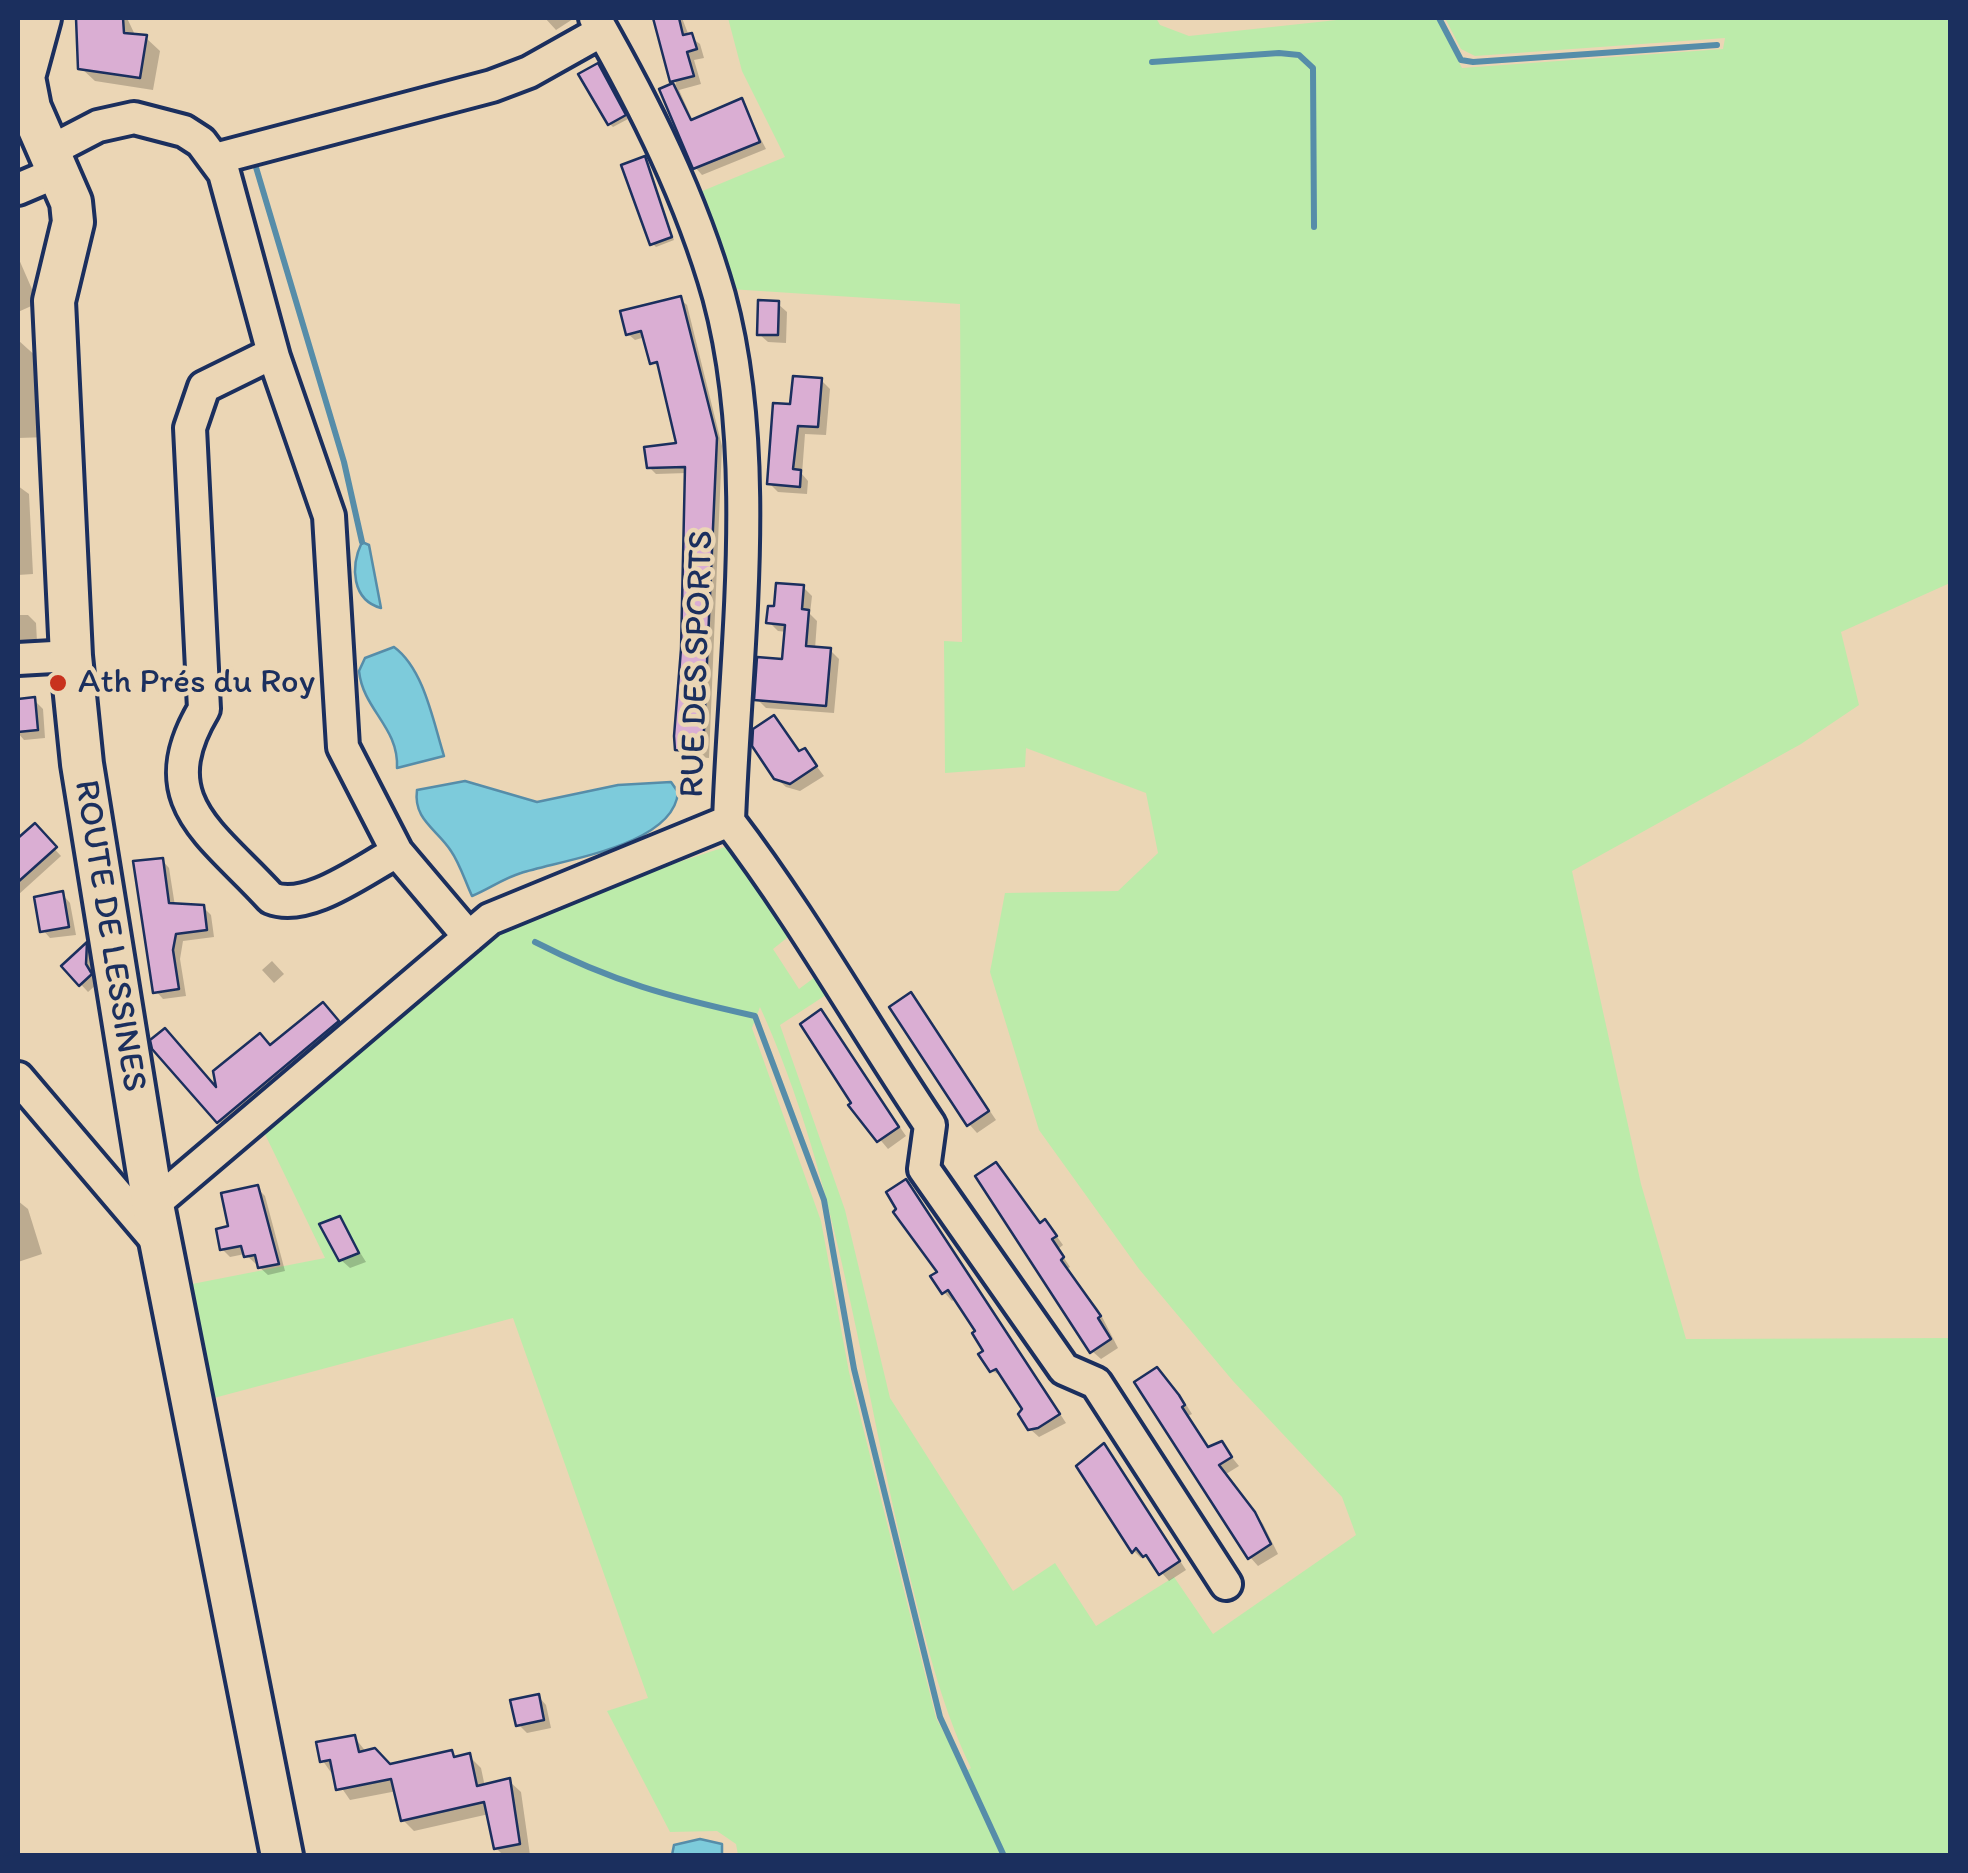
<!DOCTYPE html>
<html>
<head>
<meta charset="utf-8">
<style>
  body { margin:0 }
  #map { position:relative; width:1968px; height:1873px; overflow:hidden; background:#ebd6b5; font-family:Itim,sans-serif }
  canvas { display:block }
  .frame { position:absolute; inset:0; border:20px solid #1b2f5e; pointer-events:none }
</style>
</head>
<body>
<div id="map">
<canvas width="1968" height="1873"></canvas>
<div class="frame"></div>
</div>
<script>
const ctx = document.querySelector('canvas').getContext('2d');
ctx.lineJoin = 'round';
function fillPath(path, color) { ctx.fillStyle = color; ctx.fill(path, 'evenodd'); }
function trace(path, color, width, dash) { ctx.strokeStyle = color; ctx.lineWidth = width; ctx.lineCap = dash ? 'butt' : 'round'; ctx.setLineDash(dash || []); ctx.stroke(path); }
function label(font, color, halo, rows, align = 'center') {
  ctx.font = font + ' Itim,sans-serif'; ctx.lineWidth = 9; ctx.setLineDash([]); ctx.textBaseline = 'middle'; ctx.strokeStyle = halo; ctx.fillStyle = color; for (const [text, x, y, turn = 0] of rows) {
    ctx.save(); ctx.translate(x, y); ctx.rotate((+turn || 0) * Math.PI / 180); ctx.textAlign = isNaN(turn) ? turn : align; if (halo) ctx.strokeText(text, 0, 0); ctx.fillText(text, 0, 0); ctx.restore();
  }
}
fillPath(new Path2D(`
  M728,18H1156L1160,25L1189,36L1355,18H1437L1462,68L1723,49L1725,38L1475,56L1461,49L1445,18H1950V583L1841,632L1859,705L1801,744L1572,871L1641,1184L1686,1339L1950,1338V1855H738L736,1844L717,1831L670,1832L607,1711L648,1698L513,1318L214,1398L192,1284L325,1258L262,1128L385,1017L522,913L725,847L746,862L788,937L773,949L799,989L819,974L829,993L780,1025L845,1210L890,1398L1013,1591L1055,1563L1096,1626L1174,1577L1213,1634L1356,1535L1342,1497L1233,1381L1139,1269L1039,1130L990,972L1005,893L1118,891L1158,853L1146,793L1026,748L1025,767L945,773L944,641L962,642L960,304L730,289L700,192L785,157L742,71ZM760,1007C840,1183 861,1379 907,1565C925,1636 939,1701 971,1768L965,1772L936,1718L849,1372L821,1221L752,1028Z`), '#bcebaa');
const water = new Path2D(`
  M362,542L369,545L381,608C352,600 350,567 362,542Z
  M394,647C424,669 433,721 444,756L397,768C399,727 363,710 359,671L365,658Z
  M465,781L537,802L618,785L671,782L678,792C674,846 561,860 521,873C504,878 489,889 472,896C465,881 460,864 451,851C437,829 413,820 417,790Z
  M700,1839L722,1844V1855H672L674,1845Z`);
fillPath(water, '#7dcbdb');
trace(water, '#568da9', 2.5);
fillPath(new Path2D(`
  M78,18H127L136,37L146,38L160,51L153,90L95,81L81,68Z
  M545,18H572L573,19L556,30Z
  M655,18H682L689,36L700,44L704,58L694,60L701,84L679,90L693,121L741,101L766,149L702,175L695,167L662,90L676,84Z
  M601,70L628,119L613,127L610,124Z
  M644,159L674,240L656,247L652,243Z
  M18,257L38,303L18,312Z
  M680,299L687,305L722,446L709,758L684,756L678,749L687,473L656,474L649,467L680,445L661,368L652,362L645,337L635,340L628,334Z
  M778,304L787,312L786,343L768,342L759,334Z
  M18,340L49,368L50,437L18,438Z
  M821,380L830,389L826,435L805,434L802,474L808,481L807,494L778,492L769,483L793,406Z
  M18,486L29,494L33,574L18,575Z
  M803,587L812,596L810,614L817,621L815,649L830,650L839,659L834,713L766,708L757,699L784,661L787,632L778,631L769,622L777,609Z
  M18,615H28L36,623L37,642H18Z
  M34,700L43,709L45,738L24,740L18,733V702Z
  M805,751L824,776L800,791L786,787L776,778Z
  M34,827L61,856L18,895V843Z
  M162,860L169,868L175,906L203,907L211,915L214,937L183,941L180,959L186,996L163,999L156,991Z
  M62,894L70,903L76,935L50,938L42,929Z
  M87,946L93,953L98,983L88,992L64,966Z
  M272,961L284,974L274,983L262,970Z
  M911,995L996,1120L977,1133L969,1124Z
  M821,1013L906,1136L888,1149L852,1106L855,1104Z
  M333,1016L348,1032L229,1132L154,1048L220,1093L271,1048Z
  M1004,1174L1042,1225L1045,1222L1053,1231L1063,1245L1058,1249L1070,1267L1067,1269L1098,1309L1118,1348L1101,1359L1092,1351Z
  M906,1182L914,1190L1066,1423L1039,1437L1030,1429L1025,1410L1004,1377L992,1371L982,1355L987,1351L979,1331L956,1298L952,1301L944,1292L940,1273L903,1224L889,1193Z
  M257,1188L265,1196L285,1271L268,1275L245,1254L230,1257L222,1249Z
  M18,1201L28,1209L42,1254L18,1262Z
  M339,1219L366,1262L350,1268L341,1260Z
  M1165,1379L1187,1406L1192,1414L1188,1416L1210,1449L1221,1444L1239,1466L1226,1474L1263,1524L1278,1554L1258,1566L1250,1557Z
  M1111,1454L1186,1570L1169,1581L1145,1554L1141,1558L1134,1551L1079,1467Z
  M538,1696L546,1705L551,1728L527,1733L518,1724Z
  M355,1738L367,1753L390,1767L452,1753L458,1759L469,1756L481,1768L485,1787L509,1781L521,1792L530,1855L504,1856L496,1848L489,1814L414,1831L403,1820L397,1791L350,1800L323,1761Z`), '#0003');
trace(new Path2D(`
  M1439,18L1461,60L1473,62L1717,45
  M1152,62L1279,53L1299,55L1313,68L1314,227
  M255,164L344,462L362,542
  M535,942C613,982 670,997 755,1016L824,1200L854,1369L940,1717L1004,1856`), '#568da9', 6);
const building = new Path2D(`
  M76,18H123L124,33L147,35L140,78L78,69Z
  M653,18H679L683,35L692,33L697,49L687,52L694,76L670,82Z
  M598,63L626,115L608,125L578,74Z
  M673,83L691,120L742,98L760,142L693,169L659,89Z
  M645,156L672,237L650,245L621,165Z
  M681,296L717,438L703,752L675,750L674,736L681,649L685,467L647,468L644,447L676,443L657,362L650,364L641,331L626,335L620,311Z
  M758,300L779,301L778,335H757Z
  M793,376L822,378L818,427L798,426L793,469L801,470L800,487L767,484L773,403L790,404Z
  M776,583L804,585L802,609L809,610L806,646L831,648L826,706L754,700L757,657L782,659L785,625L766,623L768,606H774Z
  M35,697L38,730L18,732V699Z
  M774,715L799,751L805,748L817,766L790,784L774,779L752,746L753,729Z
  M35,823L57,847L18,882V838Z
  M163,858L169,903L204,905L207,930L176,934L173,950L179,989L153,993L133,861Z
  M63,891L69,927L40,932L34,897Z
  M87,942L86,964L92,974L79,986L61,966Z
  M911,992L989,1111L967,1126L889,1007Z
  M323,1002L339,1021L217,1123L152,1049L150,1040L165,1028L216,1087L213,1071L260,1033L270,1045Z
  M821,1009L899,1127L877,1142L848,1105L851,1103L800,1024Z
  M996,1162L1040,1223L1045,1219L1057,1236L1052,1239L1064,1257L1061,1260L1101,1316L1098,1318L1111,1339L1090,1353L975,1176Z
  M906,1179L1060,1414L1038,1428L1028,1430L1018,1414L1022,1409L996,1369L990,1372L978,1354L983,1351L972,1333L975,1331L948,1290L942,1294L930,1276L937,1272L893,1212L896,1209L886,1192Z
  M258,1185L279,1264L258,1268L255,1255L244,1257L241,1246L220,1250L216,1229L228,1226L221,1193Z
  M340,1216L359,1253L339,1261L319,1224Z
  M1157,1367L1179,1395L1185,1405L1182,1407L1208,1447L1222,1441L1232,1457L1219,1465L1255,1512L1271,1544L1248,1559L1134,1382Z
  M1104,1443L1180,1561L1159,1575L1146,1555L1143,1557L1136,1548L1132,1553L1076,1466Z
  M539,1694L544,1720L516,1726L510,1700Z
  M355,1735L359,1752L375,1748L390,1764L452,1750L454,1757L470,1753L477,1786L510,1778L520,1844L494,1849L484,1802L401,1821L391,1779L336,1790L330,1760L320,1762L316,1742Z`);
fillPath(building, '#daaed3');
trace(building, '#1b2f5e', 2.5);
const minor = new Path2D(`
  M48,152L98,126L134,118L184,131L201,142L224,173L274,357L329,516L343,747L397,852L469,937
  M215,159L492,86L529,72L602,31
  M18,189L58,172
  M274,357H265L204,387L190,428L204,709C149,801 212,833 271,898C308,913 364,869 397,852
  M18,659L71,656
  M729,821C803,918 862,1024 930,1125L924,1169L1064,1369L1096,1383L1226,1584
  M18,1078L161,1246
  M153,1205L490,919L729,821C735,654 763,459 719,296C691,197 645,106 595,18`);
const major = new Path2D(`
  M40,18L24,77L30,108L71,202L73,222L54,301L71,656L82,764L153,1205L282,1856`);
trace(minor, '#1b2f5e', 38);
trace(major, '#1b2f5e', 48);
trace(minor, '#ebd6b5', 30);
trace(major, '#ebd6b5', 40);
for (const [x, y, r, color] of [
  [58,683,10,"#c8321e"]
]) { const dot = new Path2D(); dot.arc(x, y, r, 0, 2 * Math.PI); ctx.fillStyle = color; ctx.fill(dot); trace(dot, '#ebd6b5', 4); }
label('35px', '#1b2f5e', '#ebd6b5', [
  ["RUE DES SPORTS",698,664,-88],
  ["ROUTE DE LESSINES",109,936,81]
]);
label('35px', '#1b2f5e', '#ebd6b5', [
  ["Ath Prés du Roy",78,683]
], 'left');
</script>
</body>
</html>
